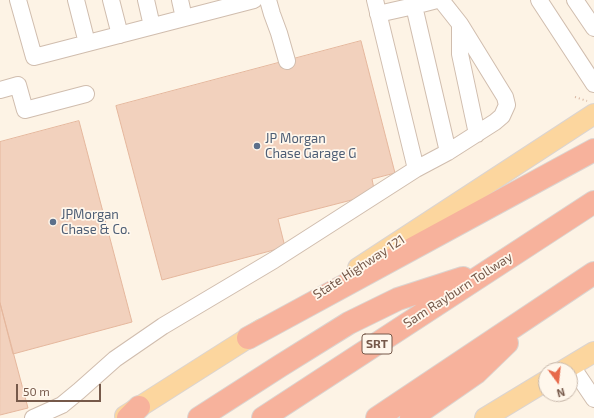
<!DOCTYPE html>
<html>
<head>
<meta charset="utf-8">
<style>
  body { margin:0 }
  #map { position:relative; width:594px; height:418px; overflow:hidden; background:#fdf3e5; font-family:"Exo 2",sans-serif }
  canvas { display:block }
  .north { position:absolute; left:538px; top:362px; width:40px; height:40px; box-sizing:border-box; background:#fff7ec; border:1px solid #c8b8ab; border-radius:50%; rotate:165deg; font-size:11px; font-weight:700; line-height:16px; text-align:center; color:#76594a }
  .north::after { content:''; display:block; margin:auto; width:14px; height:18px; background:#e7694a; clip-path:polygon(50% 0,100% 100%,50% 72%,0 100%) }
  .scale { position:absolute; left:16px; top:384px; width:85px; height:18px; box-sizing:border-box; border:2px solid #76594a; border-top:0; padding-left:5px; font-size:12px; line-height:14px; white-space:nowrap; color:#76594a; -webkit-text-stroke:3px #fff7ec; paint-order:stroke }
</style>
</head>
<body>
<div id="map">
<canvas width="594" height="418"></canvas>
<div class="north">N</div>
<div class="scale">50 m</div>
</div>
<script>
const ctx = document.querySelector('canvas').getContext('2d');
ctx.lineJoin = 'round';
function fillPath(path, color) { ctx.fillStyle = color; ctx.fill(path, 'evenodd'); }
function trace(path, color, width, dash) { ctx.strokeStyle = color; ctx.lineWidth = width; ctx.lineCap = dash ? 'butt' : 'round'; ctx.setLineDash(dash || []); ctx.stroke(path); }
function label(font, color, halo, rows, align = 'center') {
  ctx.font = font + ' "Exo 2",sans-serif'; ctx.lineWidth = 3.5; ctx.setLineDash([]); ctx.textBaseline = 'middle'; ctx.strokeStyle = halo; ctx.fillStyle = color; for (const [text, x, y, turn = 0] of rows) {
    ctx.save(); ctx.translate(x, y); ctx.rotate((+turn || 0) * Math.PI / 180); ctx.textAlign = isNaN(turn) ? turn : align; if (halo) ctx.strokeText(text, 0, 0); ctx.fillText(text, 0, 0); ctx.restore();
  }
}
const building = new Path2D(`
  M361,41L395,173L372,179L375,194L278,219L285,247L162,280L116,106Z
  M79,121L132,322L13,354L0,303V142Z
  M0,303L28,408L0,415Z`);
fillPath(building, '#f2d1bd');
trace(building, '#e5b79d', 1);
const minor = new Path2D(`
  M18,0L34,57L254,0
  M76,0L87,43
  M111,0L120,35
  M146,0L152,26
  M180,0L184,18
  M268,0L272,14L279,33L287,61
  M539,0L594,84
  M575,0L594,28
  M414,6L448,152
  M378,14L414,6L437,0
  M460,24V54L477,134
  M0,90L18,85L25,110L86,94
  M416,169L448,152L495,122L502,116L507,105L505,97L460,24L441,0
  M571,365L594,399
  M33,418L62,405L79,391L115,359L163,326L274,260L416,169L375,0`);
const major = new Path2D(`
  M358,268L594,114
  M564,370L594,352
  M125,416L262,329
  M485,418L546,381`);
const highway = new Path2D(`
  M248,338L594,150
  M128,418L139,407
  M199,418L280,366L349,323L398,299L463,278
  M263,418L594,202
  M377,418L594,273
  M411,418L476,373L507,343`);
trace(minor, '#d0bdae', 18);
trace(major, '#dbd4d0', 22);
trace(highway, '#dbd4d0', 24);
trace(new Path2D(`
  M575,97L587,101`), '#d7b4a0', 2, [1, 3]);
trace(minor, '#fff', 16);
trace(major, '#fcd69e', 20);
trace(highway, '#f7b29c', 22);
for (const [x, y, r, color] of [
  [257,146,4,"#5c6f8a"],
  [53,222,4,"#5c6f8a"]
]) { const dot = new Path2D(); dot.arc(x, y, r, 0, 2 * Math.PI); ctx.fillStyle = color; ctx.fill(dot); trace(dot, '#fff7ec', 1.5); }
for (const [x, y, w] of [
  [377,344,30]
]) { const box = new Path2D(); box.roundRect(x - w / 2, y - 10, w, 20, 3); ctx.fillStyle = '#fff7ec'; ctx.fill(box); trace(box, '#76594a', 1); }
label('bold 12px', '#76594a', null, [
  ["SRT",377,344]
]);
label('13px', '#4e5e75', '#fff7ec', [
  ["JP Morgan",265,139],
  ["Chase Garage G",265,154],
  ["JPMorgan",61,215],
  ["Chase & Co.",61,230]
], 'left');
label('13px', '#76594a', '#fff7ec', [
  ["State Highway 121",359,267,-33],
  ["Sam Rayburn Tollway",458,290,-33]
]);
</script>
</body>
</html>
